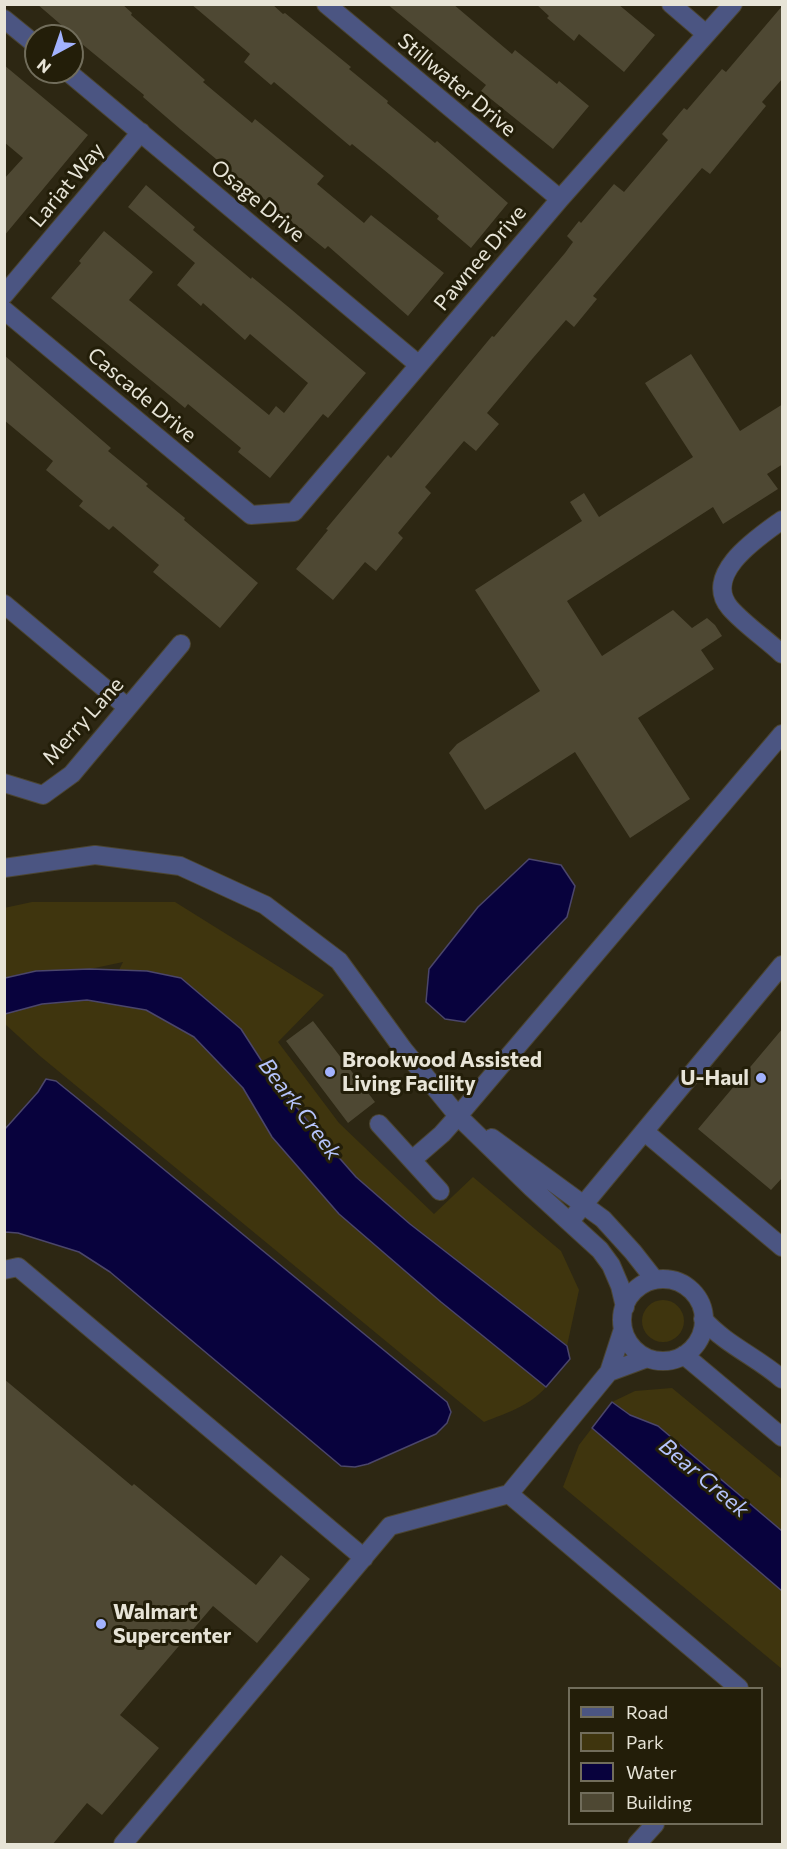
<!DOCTYPE html>
<html>
<head>
<meta charset="utf-8">
<style>
  body { margin:0 }
  #map { position:relative; width:787px; height:1849px; overflow:hidden; background:#2d2713; font-family:Commissioner,sans-serif }
  canvas { display:block }
  .frame { position:absolute; inset:0; border:6px solid #e7e4d7; pointer-events:none }
  .legend { position:absolute; left:568px; top:1687px; width:195px; height:138px; box-sizing:border-box; background:#231e09; border:2px solid #716d5b; margin:0; padding:8px 10px; list-style:none; font-size:18px; color:#e7e4d7 }
  .legend li { display:flex; align-items:center; gap:12px; height:30px }
  .legend b { width:30px; border:2px solid #716d5b }
  .north { position:absolute; left:24px; top:24px; width:60px; height:60px; box-sizing:border-box; background:#231e09; border:2px solid #716d5b; border-radius:50%; rotate:220deg; font-size:16px; font-weight:700; line-height:24px; text-align:center; color:#e7e4d7 }
  .north::after { content:''; display:block; margin:auto; width:21px; height:27px; background:#a2b2fd; clip-path:polygon(50% 0,100% 100%,50% 72%,0 100%) }
</style>
</head>
<body>
<div id="map">
<canvas width="787" height="1849"></canvas>
<div class="frame"></div>
<ul class="legend">
<li><b style="height:8px;background:#4b5582"></b>Road</li>
<li><b style="height:16px;background:#3f350e"></b>Park</li>
<li><b style="height:16px;background:#08023d"></b>Water</li>
<li><b style="height:16px;background:#4e4833"></b>Building</li>
</ul>
<div class="north">N</div>
</div>
<script>
const ctx = document.querySelector('canvas').getContext('2d');
ctx.lineJoin = 'round';
function fillPath(path, color) { ctx.fillStyle = color; ctx.fill(path, 'evenodd'); }
function trace(path, color, width, dash) { ctx.strokeStyle = color; ctx.lineWidth = width; ctx.lineCap = dash ? 'butt' : 'round'; ctx.setLineDash(dash || []); ctx.stroke(path); }
function label(font, color, halo, rows, align = 'center') {
  ctx.font = font + ' Commissioner,sans-serif'; ctx.lineWidth = 6; ctx.setLineDash([]); ctx.textBaseline = 'middle'; ctx.strokeStyle = halo; ctx.fillStyle = color; for (const [text, x, y, turn = 0] of rows) {
    ctx.save(); ctx.translate(x, y); ctx.rotate((+turn || 0) * Math.PI / 180); ctx.textAlign = isNaN(turn) ? turn : align; if (halo) ctx.strokeText(text, 0, 0); ctx.fillText(text, 0, 0); ctx.restore();
  }
}
fillPath(new Path2D(`
  M32,902H175L324,995L278,1042L339,1123L434,1214L473,1177L561,1251L579,1290L567,1346L410,1224L356,1177L314,1129L270,1074L241,1029L147,971L119,970L123,962L90,969L36,971L5,978L4,908Z
  M87,1000L146,1010L194,1037L243,1088L272,1137L339,1214L441,1302L546,1387C530,1406 506,1413 484,1422L40,1056L5,1024V1014L42,1004Z
  M642 1321a21 21 0 1 1 42 0a21 21 0 1 1-42 0Z
  M672,1388L782,1479V1531L658,1426L630,1415L612,1402L635,1391Z
  M592,1428L782,1591V1669L563,1487L579,1445Z`), '#3f350e');
const water = new Path2D(`
  M529,859L561,865L575,886L567,917L465,1022L445,1019L426,1002L429,969L478,907Z
  M90,969L147,971L181,978L241,1029L270,1074L314,1129L356,1177L410,1224L567,1346L570,1359L546,1387L441,1302L339,1214L272,1137L243,1088L194,1037L146,1010L87,1000L42,1004L5,1014V978L36,971Z
  M46,1079L56,1081L77,1098L447,1402L451,1412L447,1423L436,1434L368,1464L355,1467L341,1466L110,1272L79,1252L18,1233L5,1232V1129L38,1092Z
  M612,1402L630,1415L658,1426L782,1531V1591L592,1428Z`);
fillPath(water, '#08023d');
trace(water, '#4b466b', 1.5);
fillPath(new Path2D(`
  M37,4H122L132,13L131,15L205,80L203,82L252,123L255,119L324,176L317,184L364,223L371,215L444,273L408,316L328,246L325,249L288,219L180,129L143,97L144,95L65,30L66,29Z
  M191,4H272L283,14L285,13L351,67L349,69L388,101L387,103L435,143L437,141L508,203L471,248L437,219L439,216L389,174L352,144L350,146L274,82L271,85L244,62L250,54Z
  M387,4H453L512,54L515,50L557,84L559,81L589,106L553,149L481,91L486,85Z
  M536,4H618L655,35L624,72L579,34L574,41L547,18L549,16Z
  M783,5V78L762,102L766,106L710,174L702,168L593,296L597,299L574,327L566,320L533,358L487,413L499,424L476,451L464,441L425,487L431,493L398,533L403,538L376,571L365,562L333,600L296,569L328,530L326,529L388,455L391,458L492,336L494,337L565,253L573,242L567,236L579,221L581,223L614,184L624,192L668,140L662,134L684,108L687,110L722,69L726,72Z
  M4,65L88,135L4,236V179L23,158L4,142Z
  M146,185L195,227L193,230L251,279L252,277L292,310L366,373L328,418L323,414L270,478L238,452L241,448L188,404L185,408L51,298L81,263L79,261L104,231L153,272L129,300L269,415L276,406L284,413L308,383L250,334L245,340L203,303L201,306L177,285L195,263L128,207Z
  M691,354L740,431L783,404V464L767,474L778,489L723,524L713,507L567,601L602,656L673,610L692,628L707,618L715,625L722,636L701,650L714,669L638,718L690,799L630,838L575,752L485,810L449,753L457,744L540,691L475,590L582,521L570,502L584,493L599,517L693,457L645,383Z
  M4,355L111,448L108,451L148,484L146,486L185,518L184,520L258,583L220,628L153,572L159,565L113,526L109,530L79,506L83,501L46,470L53,461L4,420Z
  M313,1021L375,1102L348,1123L286,1041Z
  M783,1028V1177L771,1190L698,1129Z
  M4,1379L132,1486L134,1484L256,1585L281,1555L310,1579L257,1643L213,1606L120,1715L159,1748L102,1815L87,1803L52,1845H4Z`), '#4e4833');
const minor = new Path2D(`
  M326,4L560,199
  M671,4L706,34
  M4,19L36,45
  M68,72L419,365
  M4,295L141,132
  M4,310L251,515L294,512L560,199L733,4
  M782,520C760,536 701,574 730,608C745,625 766,639 782,654
  M4,604L127,707
  M4,783L43,795L72,774L181,644
  M4,868L95,855L180,866L265,905L339,961L403,1049L458,1116L531,1187L600,1250L611,1265L620,1286L625,1307
  M379,1124L440,1191
  M645,1132L782,1247
  M492,1138L603,1219L633,1252L655,1280
  M412,1160L442,1134L458,1116L782,734
  M570,1221L782,965
  M4,1270L18,1267L364,1558
  M622 1320a41 41 0 1 1 82 0a41 41 0 1 1-82 0Z
  M703,1319C726,1345 757,1357 782,1379
  M684,1355L782,1437
  M609,1372L647,1358
  M509,1494L739,1688
  M123,1844L390,1526L509,1494L609,1372L623,1329
  M637,1844L655,1824`);
trace(minor, '#4b4532', 20);
trace(minor, '#4b5582', 18);
for (const [x, y, r, color] of [
  [330,1072,6,"#a2b2fd"],
  [761,1078,6,"#a2b2fd"],
  [101,1624,6,"#a2b2fd"]
]) { const dot = new Path2D(); dot.arc(x, y, r, 0, 2 * Math.PI); ctx.fillStyle = color; ctx.fill(dot); trace(dot, '#231e09', 2); }
label('21px', '#e7e4d7', '#231e09', [
  ["Stillwater Drive",457,85,40],
  ["Lariat Way",67,185,-50],
  ["Osage Drive",258,201,40],
  ["Pawnee Drive",480,258,-50],
  ["Cascade Drive",142,395,40],
  ["Merry Lane",83,721,-48]
]);
label('bold 21px', '#e7e4d7', '#231e09', [
  ["Brookwood Assisted",342,1060],
  ["Living Facility",342,1084],
  ["U-Haul",749,1078,"right"],
  ["Walmart",113,1612],
  ["Supercenter",113,1636]
], 'left');
label('italic 22px', '#b5c3fb', '#231e09', [
  ["Beark Creek",300,1109,53],
  ["Bear Creek",704,1478,40]
]);
</script>
</body>
</html>
